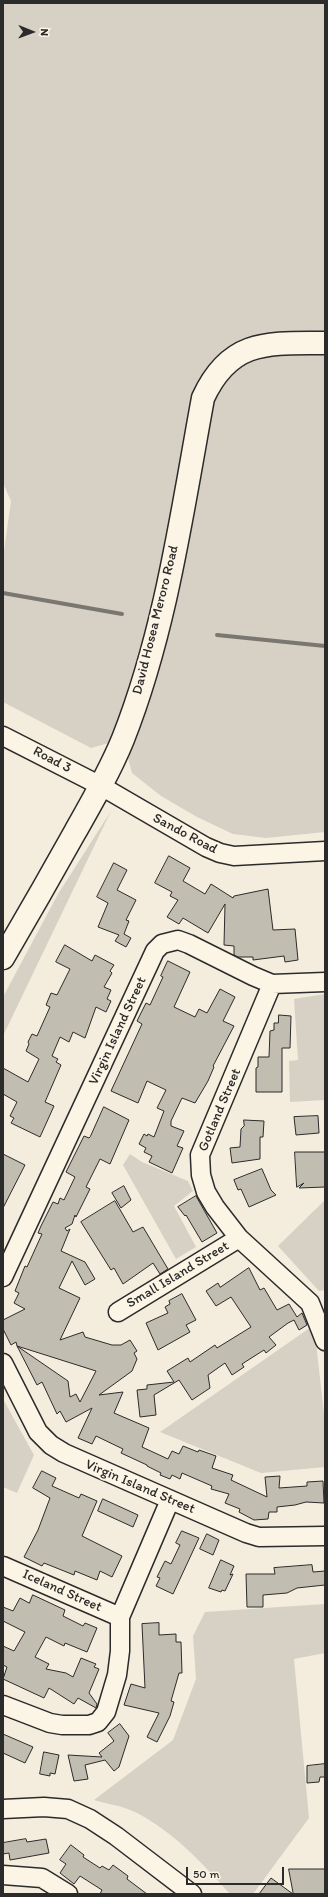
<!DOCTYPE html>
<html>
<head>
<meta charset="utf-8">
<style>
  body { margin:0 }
  #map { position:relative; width:328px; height:1897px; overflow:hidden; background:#f4edde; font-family:Itim,sans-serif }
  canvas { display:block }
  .frame { position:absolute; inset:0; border:4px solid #2b2b2b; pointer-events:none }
  .north { position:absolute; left:12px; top:12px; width:40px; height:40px; -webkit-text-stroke:3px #fcf5e5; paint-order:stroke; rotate:91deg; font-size:11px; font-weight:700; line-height:16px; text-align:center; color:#2b2b2b }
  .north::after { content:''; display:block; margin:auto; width:14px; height:18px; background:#2b2b2b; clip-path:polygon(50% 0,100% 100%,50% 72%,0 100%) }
  .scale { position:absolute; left:186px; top:1867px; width:98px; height:18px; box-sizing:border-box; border:2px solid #2b2b2b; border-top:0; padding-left:5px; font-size:12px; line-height:14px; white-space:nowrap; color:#2b2b2b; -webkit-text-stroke:3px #fcf5e5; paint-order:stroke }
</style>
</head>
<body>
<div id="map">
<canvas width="328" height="1897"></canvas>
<div class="frame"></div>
<div class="north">N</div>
<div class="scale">50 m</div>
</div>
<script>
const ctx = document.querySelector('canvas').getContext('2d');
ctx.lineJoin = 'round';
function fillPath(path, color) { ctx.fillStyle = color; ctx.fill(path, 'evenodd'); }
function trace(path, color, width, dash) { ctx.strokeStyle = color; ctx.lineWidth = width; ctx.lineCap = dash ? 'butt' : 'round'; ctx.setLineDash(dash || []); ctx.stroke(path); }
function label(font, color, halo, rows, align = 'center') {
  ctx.font = font + ' Itim,sans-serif'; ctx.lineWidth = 4; ctx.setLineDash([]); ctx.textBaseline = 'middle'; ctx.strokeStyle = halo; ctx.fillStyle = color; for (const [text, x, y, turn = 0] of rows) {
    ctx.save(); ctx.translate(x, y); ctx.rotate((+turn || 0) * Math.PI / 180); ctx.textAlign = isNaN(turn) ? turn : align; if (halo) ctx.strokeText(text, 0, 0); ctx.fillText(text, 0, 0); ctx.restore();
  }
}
fillPath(new Path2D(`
  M3,3H325V832L266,838L233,834L197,817L161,796L132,773L123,739L91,748L3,702V558L11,501L3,483Z
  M111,811L3,1036V997L58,894Z
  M325,994V1100L290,1102L289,1061L298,1060L294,999Z
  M130,1154L142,1162L188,1181L193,1191L174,1206L196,1247L176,1259L123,1165Z
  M325,1200V1290L319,1291L278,1246Z
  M314,1325L325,1423V1467L261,1473L160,1432Z
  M3,1399L34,1455L17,1493L3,1487Z
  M325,1604V1653L294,1659L309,1818L253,1894H230C201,1862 174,1832 135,1812C123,1806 107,1804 94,1800L173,1740L196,1679L193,1636L205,1612Z`), '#d6d1c4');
trace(new Path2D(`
  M3,593L122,614
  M217,635L325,646`), '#7a7771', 4);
const building = new Path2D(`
  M169,856L190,868L183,881L205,894L211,884L233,898L234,896L268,889L273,930L295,929L298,960L285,962L284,956L253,960V957H238L234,955V946L224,945L225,904L208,933L183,918L179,924L167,917L178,900L170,896L172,892L155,883Z
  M114,863L127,870L117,890L136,900L126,920L129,921L124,934L131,938L126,947L115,941L119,935L98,927L108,903L97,897Z
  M65,945L92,961L95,955L114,965L110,971L112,973L104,987L111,990L107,999L111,1001L106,1012L96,1007L85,1038L73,1032L69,1042L60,1037L52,1056L58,1059L56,1062L61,1065L45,1102L54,1106L40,1137L11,1123L14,1118L10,1116L17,1102L3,1094V1068L28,1082L39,1059L26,1051L29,1044L28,1042L32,1034L37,1036L50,1007L46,1005L51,993L57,995L70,969L56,962Z
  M168,961L190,972L174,1007L195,1017L199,1009L207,1013L220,989L235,997L223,1021L234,1026L213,1066L214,1067L208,1081L195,1103L182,1098L171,1121V1126L184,1131L177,1146L183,1148L172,1173L149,1162L152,1156L144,1152L146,1148L139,1144L144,1134L147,1136L148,1134L154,1137L164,1111L157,1108L166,1090L147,1081L138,1103L111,1091L142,1024L137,1021L146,1003L150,1005L163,977L161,976Z
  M279,1015L291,1016L290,1048H282V1092H256V1068L258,1067V1057H269L270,1031L274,1030V1023H278Z
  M104,1107L129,1120L110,1164L100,1159L86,1187L90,1189L76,1217L75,1215L72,1224L65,1228L67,1231L70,1229L61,1251L85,1262L95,1279L85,1285L72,1261L59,1288L80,1298L60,1340L83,1332L85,1337L112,1345H121L130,1340L137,1351L134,1353L137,1359L132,1371L99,1395L123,1392L114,1413L149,1428L142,1447L168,1459L172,1451L179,1454L183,1446L198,1452L199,1450L216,1456L212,1468L233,1475L231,1480L267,1497L265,1477L280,1476L279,1488L307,1486V1482L323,1481L324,1503L306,1502L295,1505L277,1507V1512H269L268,1519L254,1520L239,1512L240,1509L225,1503L229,1494L211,1489L212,1486L182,1473L180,1479L172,1475L170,1479L160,1475L161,1473L147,1466V1465L121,1453L123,1449L96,1436L92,1444L78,1438L92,1408L66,1422L60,1411L57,1414L42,1382L37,1385L17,1346L68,1381L70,1397L76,1394L80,1402L96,1371L17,1346L16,1342L11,1345L3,1329V1320L25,1309L14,1303L19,1293L15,1291L25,1266L27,1267L42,1234L38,1233L41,1226L53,1202L58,1204L60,1198L64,1200L75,1177L66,1172L84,1136L89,1138L90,1137Z
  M318,1116L319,1133L296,1135L294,1117Z
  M244,1120L264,1121L263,1137H260V1159L232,1163L230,1148L240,1147L241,1129L244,1126Z
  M295,1152H325V1187L299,1188L304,1183L297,1187Z
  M3,1154L25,1165L3,1208Z
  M262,1169L271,1190L276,1195L249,1207L241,1189L238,1190L234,1180Z
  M124,1186L131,1200L121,1208L112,1193Z
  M196,1196L217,1233L202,1242L186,1215L185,1216L178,1207Z
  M115,1201L133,1232L143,1227L168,1269L160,1274L153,1263L123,1284L114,1268L111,1270L81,1222Z
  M249,1268L260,1290L264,1288L277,1310L289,1304L297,1317L302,1313L307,1325L299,1330L294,1320L288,1323L269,1337L276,1345L266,1353L264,1350L242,1364L244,1367L232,1375L225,1363L208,1375L210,1388L192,1400L179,1380L154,1395L156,1415L140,1417L137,1390L147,1389V1385L174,1382L167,1371L188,1358L190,1362L215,1345L217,1348L251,1327L231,1297L216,1306L206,1291L218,1283L220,1287Z
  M182,1294L196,1320L186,1325L190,1332L158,1350L146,1323L168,1313L165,1307L170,1304L169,1301Z
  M42,1471L56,1478L52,1486L79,1498L81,1494L97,1501L82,1536L122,1556L112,1577L100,1571L97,1580L75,1571L74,1575L44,1563L42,1566L24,1557L38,1530L50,1498L33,1488Z
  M103,1499L138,1515L133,1527L98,1511Z
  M182,1531L199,1538L173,1594L156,1586L160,1578L157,1577L165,1561L171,1564L180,1545L176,1543Z
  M207,1534L219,1540L213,1555L200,1549Z
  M221,1560L234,1566L230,1575L233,1574L225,1591L222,1590L221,1592L209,1588Z
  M312,1565L313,1572L325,1571V1585L297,1588L287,1593L263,1595V1607H247L246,1574H275L274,1568Z
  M33,1595L65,1610L63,1616L83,1626L85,1623L97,1628L87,1652L65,1643L64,1646L46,1637L35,1657L49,1664L46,1669L66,1673L73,1677L81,1658L96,1664L94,1667L99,1669L89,1693L97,1704L96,1708L78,1698L74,1704L49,1688L44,1698L3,1679L7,1667L3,1665V1646L14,1651L25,1632L3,1621V1607L13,1611L20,1598L29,1603Z
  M159,1623V1635L176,1634V1642H181L182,1673H179L171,1701L174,1702L170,1716L157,1742L147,1737L159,1713L124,1705L131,1684L145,1688L142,1624Z
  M120,1724L129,1736L119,1767L114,1771L105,1760L85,1765L88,1779L74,1781L68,1755L102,1757L99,1753L114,1741L108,1733Z
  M3,1734L33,1747L25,1763L3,1753Z
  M44,1752L59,1755L55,1774L50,1773V1776L40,1774Z
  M325,1764V1777H320L319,1782L307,1783V1766Z
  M26,1839L27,1842L46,1839L49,1853L10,1860L9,1853L3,1854V1843Z
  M71,1845L84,1855L83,1857L100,1868L102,1866L109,1870L113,1865L128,1876L127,1879L147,1894H100L102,1890L80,1876L74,1884L60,1873L66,1864L60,1860Z
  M289,1869H325V1894H259L271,1878L293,1894Z`);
fillPath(building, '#c2bdb1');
trace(building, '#2b2b2b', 1);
const minor = new Path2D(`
  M3,736L101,786L206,847L220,853L234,856L325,851
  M272,984L200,1155L201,1175L206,1192L215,1207L239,1238L310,1303L325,1341
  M3,1277L155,951L162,944L178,940L189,944L253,976L272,984L325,982
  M118,1312L239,1238
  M3,1363L38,1432L51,1445L64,1453L246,1533L259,1537L325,1536
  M3,1566L120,1617
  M3,1705L50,1723L62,1725H89L98,1722L106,1712L117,1675L120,1651V1617L170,1500
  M3,1809L44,1807L68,1809L90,1819L116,1836L192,1894
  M3,1875L42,1878L68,1894`);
const major = new Path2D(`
  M3,958C27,917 51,875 75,832C92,802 110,771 123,739C166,630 182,512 203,398C230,339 268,343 325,343`);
trace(minor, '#2b2b2b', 21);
trace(major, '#2b2b2b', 25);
trace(minor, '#fcf5e5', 18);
trace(major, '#fcf5e5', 22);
label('14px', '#2b2b2b', '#fcf5e5', [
  ["David Hosea Meroro Road",156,620,-76],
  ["Road 3",52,760,28],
  ["Sando Road",185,834,28],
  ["Virgin Island Street",118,1031,-65],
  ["Gotland Street",220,1110,-67],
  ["Small Island Street",178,1275,-31],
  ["Virgin Island Street",140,1487,23],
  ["Iceland Street",62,1591,24]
]);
</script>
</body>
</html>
